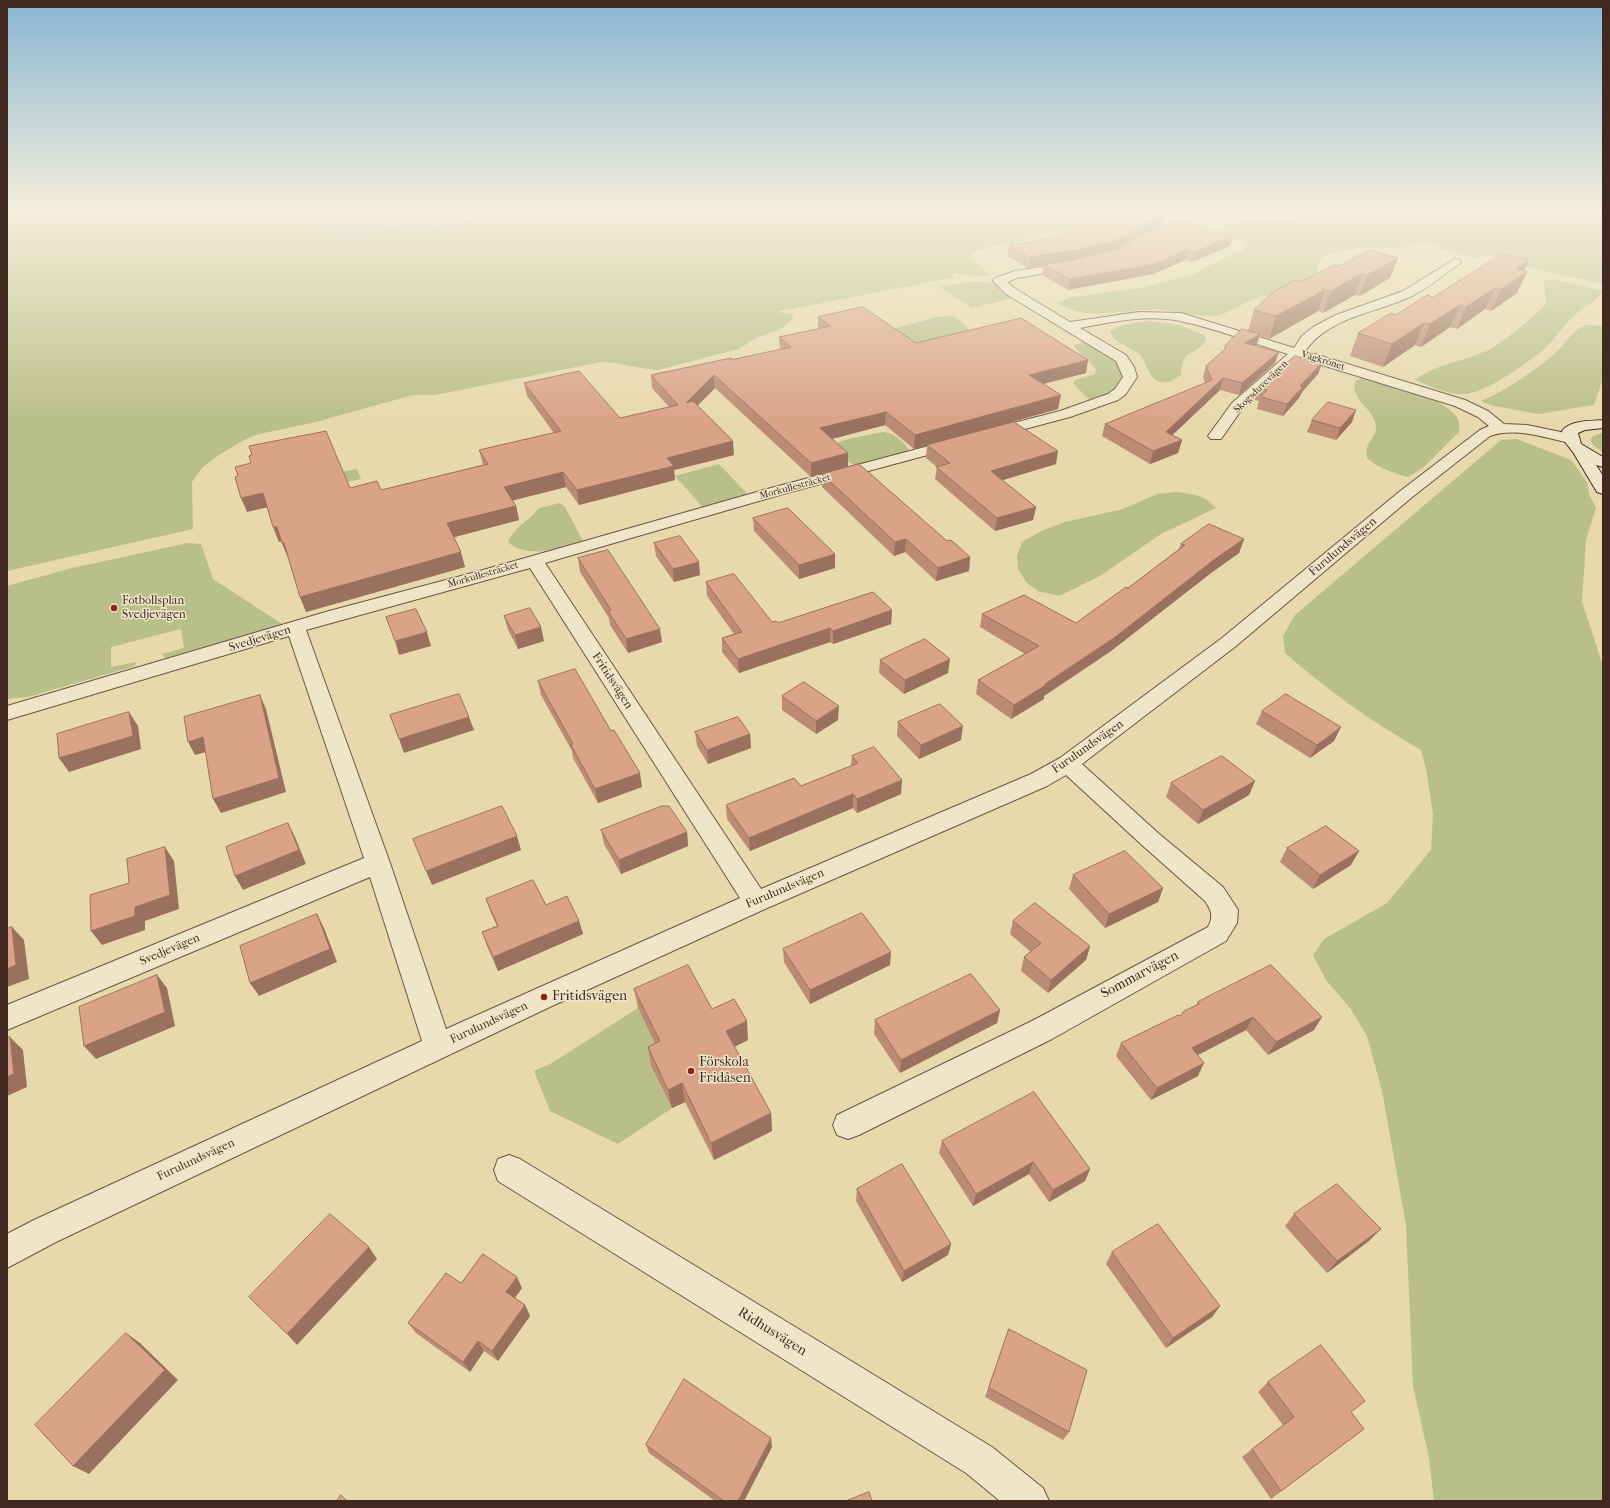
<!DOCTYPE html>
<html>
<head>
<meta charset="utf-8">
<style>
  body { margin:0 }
  #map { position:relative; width:1610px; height:1508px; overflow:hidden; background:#e7d9ac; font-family:"IM FELL French Canon",serif }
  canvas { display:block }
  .frame { position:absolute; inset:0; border:8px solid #412820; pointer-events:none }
</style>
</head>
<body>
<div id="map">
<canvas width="1610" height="1508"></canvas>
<div class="frame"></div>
</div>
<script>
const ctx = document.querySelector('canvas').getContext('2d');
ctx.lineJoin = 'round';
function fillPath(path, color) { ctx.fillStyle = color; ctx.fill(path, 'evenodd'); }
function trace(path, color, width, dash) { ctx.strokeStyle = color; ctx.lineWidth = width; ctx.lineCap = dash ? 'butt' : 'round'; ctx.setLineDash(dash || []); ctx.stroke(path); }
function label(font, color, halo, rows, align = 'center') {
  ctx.font = font + ' "IM FELL French Canon",serif'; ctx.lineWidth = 3; ctx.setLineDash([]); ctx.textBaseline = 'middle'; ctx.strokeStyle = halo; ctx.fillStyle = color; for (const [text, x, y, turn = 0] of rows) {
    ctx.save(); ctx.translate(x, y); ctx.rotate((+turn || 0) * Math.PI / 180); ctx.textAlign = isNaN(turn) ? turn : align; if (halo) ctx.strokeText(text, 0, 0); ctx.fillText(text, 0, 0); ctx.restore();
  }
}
fillPath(new Path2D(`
  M7,213H277L279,215H335L342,218L327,233L343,237L368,236L387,231L410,229L441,230L476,222L480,213H1114L1086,225L1041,235L1011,244L991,246L972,253L969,258L983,268L989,275L987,276L973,277L955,273L951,276L955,277L777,312L792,314L793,319L781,329L756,338L739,349L657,370C638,369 620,362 601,362L435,395H413L312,423L259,434L244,440L219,455L203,467L192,482L193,529L7,571Z
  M1225,213H1603V284L1525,267L1484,254L1476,259L1435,248L1442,244C1430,243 1414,240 1405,248H1356L1324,255C1322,257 1320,260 1319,262C1317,268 1320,275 1314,279C1302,290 1269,293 1253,299C1242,304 1226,315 1214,316C1196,317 1177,310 1159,310C1126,308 1087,323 1058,303L1068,298L1145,287L1196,273L1226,257L1243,250L1247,245L1246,242L1224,236L1217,231C1229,217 1278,222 1296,220L1292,214Z
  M1544,280H1557L1603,291C1594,303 1586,305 1576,314C1564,324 1556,338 1545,348C1530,362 1484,394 1464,394C1450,395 1428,386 1415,380C1433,365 1464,361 1486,351C1502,344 1532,318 1546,304Z
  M973,281L994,283L1013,298L972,308L940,287Z
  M952,316C961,321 968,324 970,335L925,350L893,329L936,317Z
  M1150,321L1180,325L1205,336L1206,340C1196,358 1182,346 1181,375C1175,379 1169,384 1161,382C1147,379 1148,362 1139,354C1129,346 1115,344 1110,332C1119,323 1137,323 1150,321Z
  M1587,325L1603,326V378L1594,405L1539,414L1494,406L1481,401C1507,390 1531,373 1553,355C1565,346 1572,329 1587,325Z
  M1081,343C1101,345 1121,362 1126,381L1120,390L1093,404L1073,383L1075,380L1095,374L1096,369C1091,362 1076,351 1074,345Z
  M1362,378C1385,384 1444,397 1457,417C1460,422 1459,427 1459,432L1423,468L1408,477C1393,473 1378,468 1367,458C1367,455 1366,450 1367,448C1370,438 1379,434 1375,422C1371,407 1351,400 1355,381Z
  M883,432C897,434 903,442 912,453C896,457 859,473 846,460C842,456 839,448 837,443L848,439Z
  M1603,433V452L1594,446L1590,440L1593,436Z
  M1517,439L1571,460L1587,482L1589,494L1596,508L1586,540L1582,602L1603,666V1501H1434L1429,1458L1413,1386L1406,1225L1382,1091L1367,1036L1350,1008L1326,980L1313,955L1324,939L1387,903L1431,850L1433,813L1426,769L1421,750C1372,722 1327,690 1285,653L1283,636L1295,615L1501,440Z
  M719,464L752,499L706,511L675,476Z
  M357,469L361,479L334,485L331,474Z
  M1177,492C1195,495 1203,494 1216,508L1161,534L1100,576L1059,596L1038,591L1026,582L1018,569L1017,556L1022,542L1041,531L1065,522L1123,509L1157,494Z
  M560,503L565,507L583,541C560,548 528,560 508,542C514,527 529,521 539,508Z
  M188,543L201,544L213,579L285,626L165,658L162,654L184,648L181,629L111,647V667L136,662L135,666L28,697L7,699V586L72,568Z
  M638,1008L663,1061L651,1066L672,1108L618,1144L550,1111L534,1071L552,1063Z`), '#b8bf88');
const water = new Path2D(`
  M277,213H480L476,222L441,230L410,229L387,231L368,236L343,237L327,234L326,227L342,218C323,208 294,230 277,213Z`);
fillPath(water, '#9ab8b3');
trace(water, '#767e78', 1);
const street = new Path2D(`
  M1455,259L1459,260L1461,262L1459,264C1443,275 1427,289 1410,297C1375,313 1329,317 1305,351L1465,400L1488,411L1504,424L1527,425L1575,435L1578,438L1575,441L1570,443C1545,438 1516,427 1490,436L1411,498L1236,646L1082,764L1158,833L1223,887L1238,910L1237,923L1226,941L1052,1039L859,1135L848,1139L837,1135L833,1125L837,1115L1032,1021L1208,927C1214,916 1211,910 1205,901L1142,845L1066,775L1047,786L765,909L554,1005L56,1242L7,1268V1234L34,1220L422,1041L370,877L7,1030V1005L364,858L289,636L7,720V706L329,611L476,572L771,488L951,440H961L964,443L961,446L783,494L545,563L761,889L1031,774L1060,758L1222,638L1399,492L1480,430L1489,426L1478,417L1455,406L1299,358L1242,409L1221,439H1211L1208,436L1232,403L1288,354C1253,343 1214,328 1180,321C1148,314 1111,322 1080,328L1126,355L1134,367L1137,377L1125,395L1118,400L1070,417L991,438L986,436L983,433L986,430L1060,411L1108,394L1115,389L1123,377L1116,361L1006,294L993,281L995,278L1015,271L1071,263L1077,266L1075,268L1017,278L1007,282L1014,288L1070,322L1139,312L1181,313L1294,348L1302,336L1313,327L1336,315L1403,291ZM530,568L740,898L446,1029L390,863L306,630Z
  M509,1155L520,1159L992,1447L1043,1488L1049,1501H1000L966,1473L498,1181L494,1170L498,1159Z`);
const secondary = new Path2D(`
  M1603,420V428L1585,430L1578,433L1581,444L1603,457V467L1596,465L1603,476V494L1597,492L1573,452L1565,442L1562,431C1570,420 1591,421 1603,420Z`);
trace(street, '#6a5443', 2);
trace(secondary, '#412820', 2);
fillPath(street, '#efe6c9');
fillPath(secondary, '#efe6c9');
fillPath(new Path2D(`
  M1164,216L1162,226L1115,250L1230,246L1192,262L1185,260L1153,274L1068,290L1042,275L1044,265L1079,259L1028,268L1007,256L1009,246Z
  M1334,265L1390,278L1360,296L1355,295L1323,313L1318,311L1269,339L1260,336L1256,346L1275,363L1239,395L1220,390L1172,435L1182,440L1178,453L1150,464L1102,436L1105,424L1205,383L1203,377L1206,366L1224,350L1225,346L1248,331L1254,310L1301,282Z
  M1524,271L1517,293L1491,311L1485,309L1457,329L1450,327L1421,347L1415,345L1383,367L1350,356L1358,333L1396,315Z
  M818,317L916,343L1086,373L1043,384L1058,409L914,449L885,425L832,439L848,467L811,477L715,388L698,405L734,455L674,470L675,480L579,505L566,487L512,500L516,506L519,520L454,537L465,567L306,612L300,597L288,558L281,541L279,542L267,507L247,512L350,488L381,490L483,465L479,450L554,433L527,396L524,383L620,418L669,407L652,388L651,375L731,358V359H735L780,350L779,337L818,329Z
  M1322,363L1318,374L1302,392L1299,398L1283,416L1257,409L1259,401L1255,400L1258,388Z
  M1312,420L1352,422L1336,440L1307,432Z
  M927,445L1056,464L1002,480L1036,507L1033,520L995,531L935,479L937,467L926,458Z
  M822,474L947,541L970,557L969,571L936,581L905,552L894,556L822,487Z
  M753,518L835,568L799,579L754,531Z
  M1244,539L1239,553L1211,573L1111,651L1044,696V699L1011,719L976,694L978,680L1025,654L980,627L982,614L1076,623L1128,588L1179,549L1181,544Z
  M654,543L700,575L674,582L656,556Z
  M578,558L662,642L628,653L610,625L609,618L580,572Z
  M706,582L772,622L778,623L892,610L891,624L833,644L830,642L739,673L722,652V638L734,634L707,596Z
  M504,616L544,641L518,649L508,630Z
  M880,660L948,673L904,694L879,673Z
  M538,681L642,787L598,803L573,758L572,751L541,695Z
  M782,696L838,720L816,734L782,710Z
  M1262,711L1334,741L1310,758L1256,724Z
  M898,722L961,740L919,759L897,736Z
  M695,732L750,734L751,748L708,764L697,746Z
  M852,756L901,794L857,813L853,808L750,851L727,819L726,805L801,786L851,766Z
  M1255,781L1249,795L1198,824L1166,797L1171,783Z
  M601,830L687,832L688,846L621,874L604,844Z
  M1287,848L1351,865L1313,889L1280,862Z
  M1073,875L1163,888L1158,902L1105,928L1069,889Z
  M486,899L546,905L579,921L583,934L498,971L487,946L482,932L497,926L491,913Z
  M1013,921L1090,946L1086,960L1048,993L1021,971L1024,957L1031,952L1010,934Z
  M783,949L890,965L810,1004L784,962Z
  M634,989L712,1009L748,1040L734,1047L771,1113L772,1131L714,1160L685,1102L672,1108L651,1066L648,1047L655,1044L638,1008Z
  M1198,1002L1314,1030L1268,1055L1246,1030L1198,1055V1076L1151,1100L1116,1056L1121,1043L1180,1016L1196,1005Z
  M1000,1010L997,1023L900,1073L874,1034L875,1020Z
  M942,1141L1090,1169L1085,1181L1049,1202L1029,1174L973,1206L939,1153Z
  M857,1189L951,1244L948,1255L902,1282L856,1201Z
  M1294,1214L1370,1240L1327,1273L1285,1226Z
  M1112,1252L1220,1306L1212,1317L1166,1348L1106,1264Z
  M461,1283L522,1288L515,1298L525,1305L530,1316L498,1361L484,1351L470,1372L416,1333L408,1323Z
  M1009,1329L1069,1432L1063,1440L985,1397Z
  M1268,1382L1351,1413L1364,1429L1271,1499L1242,1457L1252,1449L1283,1425L1258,1392Z
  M646,1445L772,1447L744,1501H715L649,1453Z`), '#bb8b74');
fillPath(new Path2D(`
  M1164,216L1162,226L1113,251L1084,258L1028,268L1030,257Z
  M1233,236L1230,246L1192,262L1194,252Z
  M1187,250L1185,260L1153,274L1068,290L1070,279Z
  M1398,258L1390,278L1360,296L1367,275Z
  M1529,260L1522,275L1527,272L1517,293L1491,311L1501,289L1516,269Z
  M1363,273L1355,295L1323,313L1331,291Z
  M1495,288L1485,309L1457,329L1466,307Z
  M1325,290L1318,311L1269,339L1276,316Z
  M1460,305L1450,327L1421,347L1430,324Z
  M1424,323L1415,345L1383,367L1392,344Z
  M1260,334L1256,346L1245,343Z
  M1279,352L1275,363L1239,395L1242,383Z
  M1088,360L1086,373L1027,388L1029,375Z
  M1322,363L1318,374L1302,392L1299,398L1283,416L1287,404L1300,386Z
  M714,375L715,388L687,416L686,403Z
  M1223,378L1220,390L1163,444L1166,432Z
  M1061,395L1058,409L914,449L915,435Z
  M1356,410L1352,422L1336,440L1340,428Z
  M886,412L885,425L820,442V428Z
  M1182,440L1178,453L1150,464L1153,451Z
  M733,441L734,455L674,470L675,480L579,505L577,490L667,458Z
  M1058,451L1056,464L990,484L991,471Z
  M848,453V467L811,477V463Z
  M563,472L566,487L507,502L504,487Z
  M263,493L268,507L247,512L241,498Z
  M516,506L519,520L451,538L447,523Z
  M1036,507L1033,520L995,531L997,518Z
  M273,527H277L282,541L279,542Z
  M906,539L905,552L894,556L895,542Z
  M1244,539L1239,553L1211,573L1111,651L1044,696V699L1011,719L1014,705L1045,684L1215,559Z
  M282,543H284L288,558Z
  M461,552L465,567L306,612L300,597Z
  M835,554V568L799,579V565Z
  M970,557L969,571L936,581L938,568Z
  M699,562L700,575L674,582L673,569Z
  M892,610L891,624L833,644V631Z
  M541,627L544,641L518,649L515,635Z
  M830,628V642L739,673L738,659Z
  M660,629L662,642L628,653L626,639Z
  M427,632L431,646L399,655L395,641Z
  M950,659L948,673L904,694L905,680Z
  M260,695L266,709L286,792L221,813L213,799Z
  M839,706L838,720L816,734V721Z
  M129,712L138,726L141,749L69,772L59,758Z
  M469,717L474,730L404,753L399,739Z
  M963,726L961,740L919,759L921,745Z
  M1341,727L1334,741L1310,758L1317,745Z
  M750,734L751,748L708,764L707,750Z
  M203,737L210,751L195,755L188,742Z
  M640,773L642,787L598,803L595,789Z
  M902,780L901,794L857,813V799Z
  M1255,781L1249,795L1198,824L1203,810Z
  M853,794V808L750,851L749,838Z
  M288,823L295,837L306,864L243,890L235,876Z
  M687,832L688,846L621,874L619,860Z
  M517,836L521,850L432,885L426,871Z
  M165,847L174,861L179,909L145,921V930L102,945L91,931L135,907Z
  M1359,851L1351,865L1313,889L1320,875Z
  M1163,888L1158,902L1105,928L1109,914Z
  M317,914L324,928L337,962L259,996L250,983Z
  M579,921L583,934L498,971L493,957Z
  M12,927L24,940L29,979L7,987V969Z
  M1090,946L1086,960L1048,993L1051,980Z
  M891,952L890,965L810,1004V990Z
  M157,975L167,988L175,1026L96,1059L84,1046Z
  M1000,1010L997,1023L900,1073L901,1060Z
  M1253,1017L1246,1030L1186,1061L1192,1048Z
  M1322,1017L1314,1030L1268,1055L1276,1042Z
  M747,1021L748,1040L728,1050L726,1031Z
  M10,1037L23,1050L27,1087L7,1096V1077Z
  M1204,1063L1198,1076L1151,1100L1157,1088Z
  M682,1083L685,1102L672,1108L668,1090Z
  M771,1113L772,1131L714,1160L711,1143Z
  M1033,1162L1029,1174L973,1206L976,1194Z
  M1090,1169L1085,1181L1049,1202L1053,1190Z
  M1381,1229L1370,1240L1327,1273L1337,1261Z
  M951,1244L948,1255L902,1282L904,1271Z
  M369,1247L377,1259L297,1345L287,1334Z
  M517,1277L522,1288L511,1303L506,1292Z
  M525,1305L530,1316L498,1361L492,1351Z
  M1220,1306L1212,1317L1166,1348L1173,1338Z
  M126,1333L140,1343L178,1380L89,1474L73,1466Z
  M478,1341L484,1351L470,1372L463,1362Z
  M771,1438L772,1447L744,1501H738Z`), '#99715e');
const building = new Path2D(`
  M1095,213H1153L1164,216L1115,241L1086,248L1030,257L1009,246L1054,237Z
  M1178,220L1233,236L1194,252L1187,250L1155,264L1070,279L1044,265L1074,260L1124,247Z
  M1369,250L1398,258L1367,275L1363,273L1331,291L1322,289L1325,290L1276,316L1254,310L1273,292L1295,280L1301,282L1334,265L1339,266Z
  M1502,254L1529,260L1516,269L1527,272L1501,289L1495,288L1466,307L1460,305L1430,324L1424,323L1392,344L1358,333L1391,313L1396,315L1427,295L1433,297Z
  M863,307L916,343L1021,318L1088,360L1029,375L1061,395L915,435L886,412L820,428L848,453L811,463L714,375L686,403L693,401L733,441L667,458L674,466L577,490L563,472L504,487L516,506L447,523L461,552L300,597L284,543H282L277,527H273L263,493L241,498L235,477L238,476L235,467L251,463L249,456L252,455L249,446L326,431L350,488L377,481L381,490L488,464L479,450L561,431L524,383L579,371L620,418L678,405L651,375L731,358L729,359H735L791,347L779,337L831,326L818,317Z
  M1242,329L1260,334L1245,343L1279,352L1242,383L1223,378L1166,432L1182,440L1153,451L1105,424L1212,380L1206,366L1226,348L1225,346Z
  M1295,356L1322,363L1300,386L1303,387L1287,404L1261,397L1267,390L1258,388Z
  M1328,402L1356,410L1340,428L1312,420Z
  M1014,422L1058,451L991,471L1036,507L997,518L936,467L950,463L927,445Z
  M859,464L947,541L951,540L970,557L938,568L906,539L895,542L822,474Z
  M788,508L835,554L799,565L753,518Z
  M1209,524L1244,539L1215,559L1114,638L1045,684L1046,685L1014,705L978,680L1039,646L982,614L1024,595L1076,623L1126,587L1128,588L1185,545L1181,544Z
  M680,536L699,562L673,569L654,543Z
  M608,550L660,629L626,639L608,611L611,610L578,558Z
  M734,574L772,622L776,621L778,623L873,592L892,610L833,631L830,628L738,659L722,638L742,632L706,582Z
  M530,608L541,627L515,635L504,616Z
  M416,609L427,632L395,641L386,617Z
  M925,639L950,659L905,680L880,660Z
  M575,669L611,731L614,730L640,773L595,789L571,745L573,744L538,681Z
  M804,682L839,706L816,721L782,696Z
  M459,694L469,717L399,739L390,715Z
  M1286,694L1341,727L1317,745L1262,711Z
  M260,695L279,778L213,799L203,737L188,742L184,717Z
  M940,704L963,726L921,745L898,722Z
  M129,712L133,736L59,758L57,734Z
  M738,717L750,734L707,750L695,732Z
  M874,747L902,780L857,799L853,794L749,838L726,805L794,778L801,786L858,763L852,756Z
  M1222,756L1255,781L1203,810L1171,783Z
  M502,806L517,836L426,871L413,839Z
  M662,806H669L687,832L619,860L601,830Z
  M288,823L299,850L235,876L226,847Z
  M1326,826L1359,851L1320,875L1287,848Z
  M165,847L170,895L135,907V916L91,931L90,895L129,883L127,859Z
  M1125,851L1163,888L1109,914L1073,875Z
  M533,880L546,905L567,896L579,921L493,957L482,932L498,926L486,899Z
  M1035,903L1090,946L1051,980L1024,957L1041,943L1013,921Z
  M862,913L891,952L810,990L783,949Z
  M317,914L330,949L250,983L240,946Z
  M12,927L16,965L7,969V929Z
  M688,965L712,1009L734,999L747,1021L726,1031L771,1113L711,1143L682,1083L668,1090L648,1047L660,1041L634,989Z
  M1271,965L1322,1017L1276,1042L1253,1017L1192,1048L1204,1063L1157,1088L1121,1043L1178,1015L1180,1016L1184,1011L1199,1004L1198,1002Z
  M971,974L1000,1010L901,1060L875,1020Z
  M157,975L165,1012L84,1046L79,1007Z
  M10,1037L14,1074L7,1077V1038Z
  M1034,1092L1090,1169L1053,1190L1033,1162L976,1194L942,1141Z
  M902,1164L951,1244L904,1271L857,1189Z
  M1337,1184L1381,1229L1337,1261L1294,1214Z
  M330,1214L369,1247L287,1334L249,1297Z
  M1158,1224L1220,1306L1173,1338L1112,1252Z
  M483,1254L517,1277L506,1292L525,1305L492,1351L478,1341L463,1362L408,1323L446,1273L461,1283Z
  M1009,1329L1087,1370L1069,1432L989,1388Z
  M126,1333L165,1370L73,1466L35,1425Z
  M1321,1345L1365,1401L1351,1412L1364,1429L1281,1491L1252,1449L1294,1417L1268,1382Z
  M684,1379L771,1438L738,1501H724L646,1445Z
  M869,1492L872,1501H846Z
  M341,1495L347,1501H337Z`);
fillPath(building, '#daa287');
trace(building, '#99715e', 1);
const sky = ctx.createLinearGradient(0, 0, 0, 424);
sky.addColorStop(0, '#89b6d3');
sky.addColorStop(0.5, '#f4eeda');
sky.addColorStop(1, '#f4eeda00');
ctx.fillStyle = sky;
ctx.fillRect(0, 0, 1610, 424);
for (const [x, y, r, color] of [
  [114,608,4,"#8f2418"],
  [544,997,4,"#8f2418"],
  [691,1071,4,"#8f2418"]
]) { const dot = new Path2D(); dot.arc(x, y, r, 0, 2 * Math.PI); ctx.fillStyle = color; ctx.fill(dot); trace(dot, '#efe6c9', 1.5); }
label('10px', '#412820', '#efe6c9', [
  ["Vägkrönet",1323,361,17],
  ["Skogsduvevägen",1261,387,-44],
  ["Morkullesträcket",795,487,-15],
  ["Morkullesträcket",483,575,-16]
]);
label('12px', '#412820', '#efe6c9', [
  ["Furulundsvägen",1343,547,-40],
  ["Svedjevägen",260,639,-17],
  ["Fritidsvägen",612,681,57],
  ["Furulundsvägen",1088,747,-35],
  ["Furulundsvägen",785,889,-23],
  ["Svedjevägen",170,950,-23],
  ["Furulundsvägen",489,1023,-25],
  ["Furulundsvägen",196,1160,-25]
]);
label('12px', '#412820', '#efe6c9', [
  ["Fotbollsplan",122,601],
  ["Svedjevägen",122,615]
], 'left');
label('14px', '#412820', '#efe6c9', [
  ["Sommarvägen",1140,975,-28],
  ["Ridhusvägen",772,1332,32]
]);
label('14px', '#412820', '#efe6c9', [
  ["Fritidsvägen",552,997],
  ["Förskola",699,1063],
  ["Fridåsen",699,1079]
], 'left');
</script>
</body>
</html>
